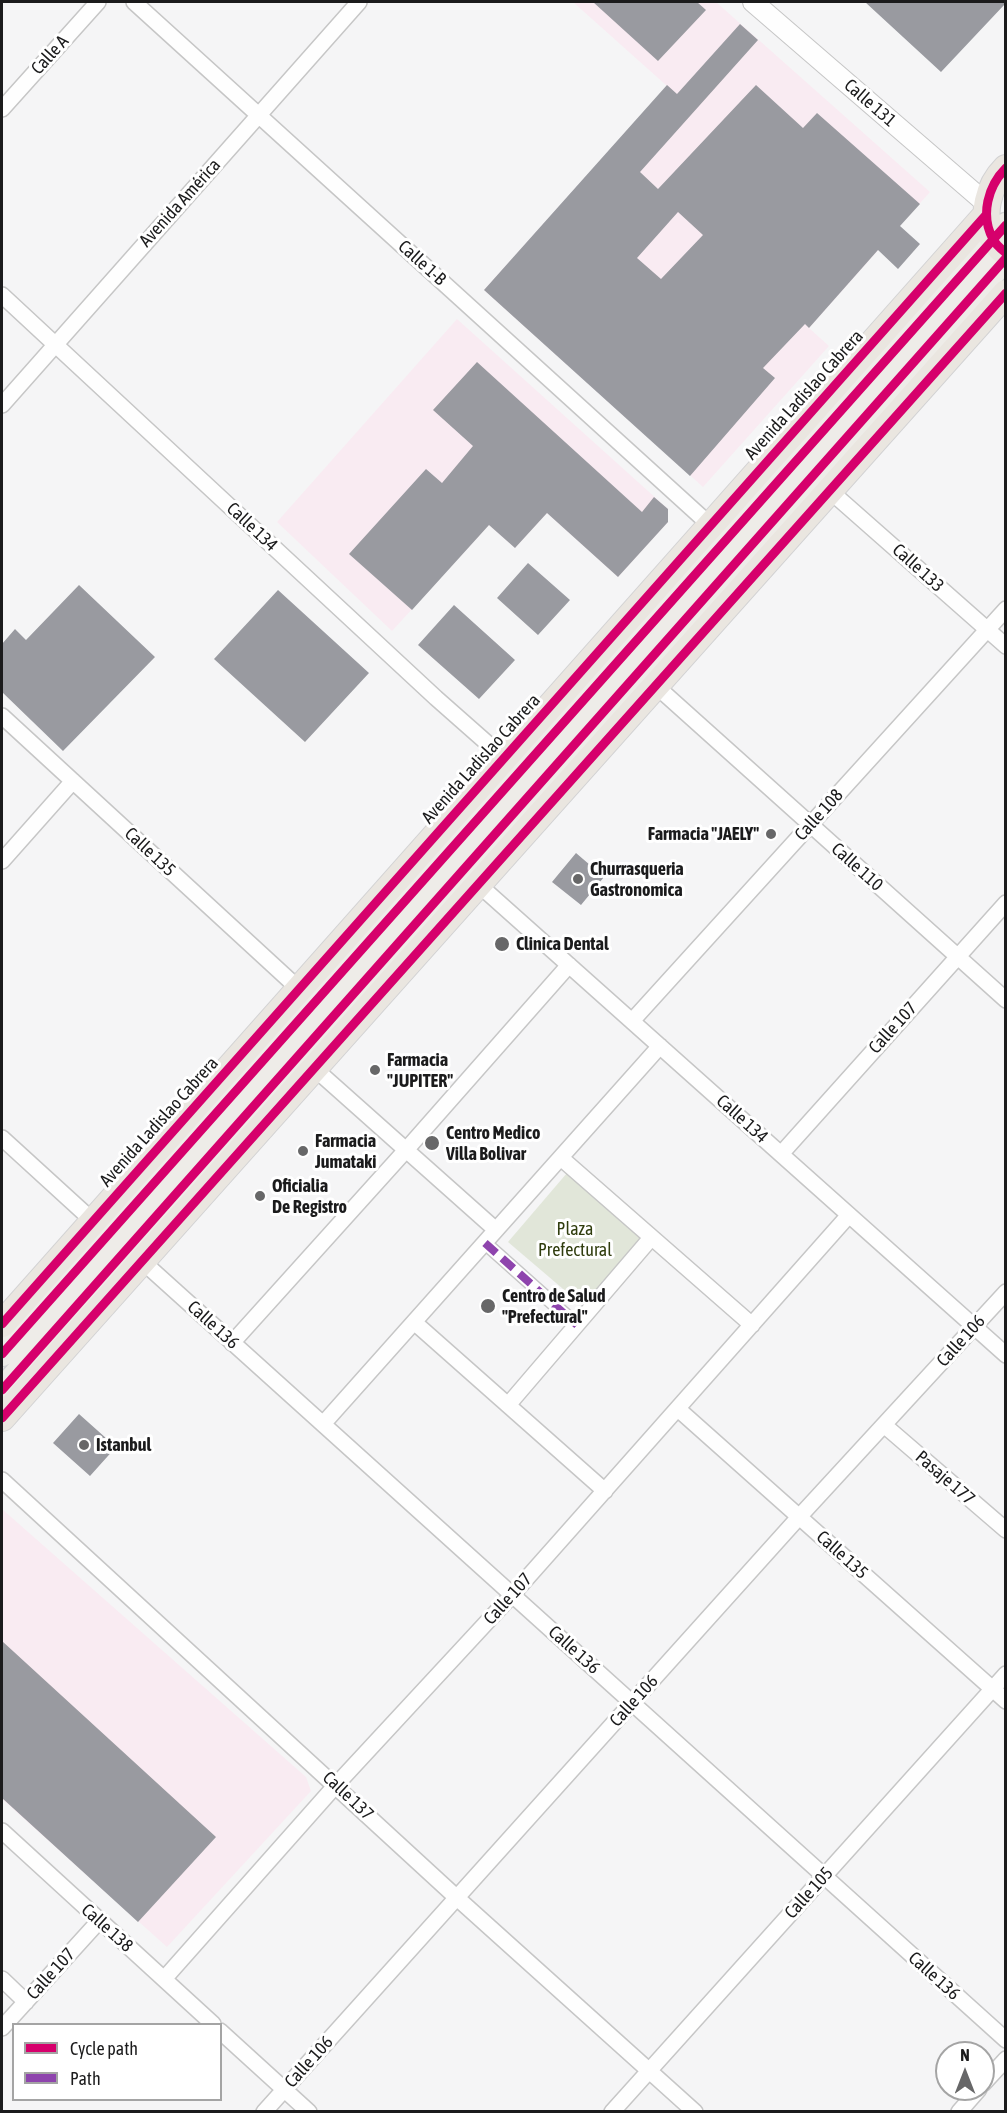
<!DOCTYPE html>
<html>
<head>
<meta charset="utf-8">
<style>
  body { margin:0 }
  #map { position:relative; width:1007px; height:2113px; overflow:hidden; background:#f5f5f6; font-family:"Asap Condensed",sans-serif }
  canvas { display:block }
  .frame { position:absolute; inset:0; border:3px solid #1b1b1c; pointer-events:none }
  .legend { position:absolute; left:12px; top:2023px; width:210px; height:78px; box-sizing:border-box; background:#fff; border:2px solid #a4a4a4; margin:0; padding:8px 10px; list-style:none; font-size:18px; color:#1b1b1c }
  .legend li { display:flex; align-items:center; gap:12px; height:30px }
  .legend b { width:30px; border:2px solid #a4a4a4 }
  .north { position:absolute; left:935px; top:2041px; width:60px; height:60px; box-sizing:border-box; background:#fff; border:2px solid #a4a4a4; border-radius:50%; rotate:0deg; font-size:16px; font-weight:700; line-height:24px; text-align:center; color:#1b1b1c }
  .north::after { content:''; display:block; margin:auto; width:21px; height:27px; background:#676768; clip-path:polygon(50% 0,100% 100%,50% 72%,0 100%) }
</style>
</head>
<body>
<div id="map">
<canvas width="1007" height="2113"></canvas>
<div class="frame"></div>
<ul class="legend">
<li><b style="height:8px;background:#d6006c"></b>Cycle path</li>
<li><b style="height:8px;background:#8e44ad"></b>Path</li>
</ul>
<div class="north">N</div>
</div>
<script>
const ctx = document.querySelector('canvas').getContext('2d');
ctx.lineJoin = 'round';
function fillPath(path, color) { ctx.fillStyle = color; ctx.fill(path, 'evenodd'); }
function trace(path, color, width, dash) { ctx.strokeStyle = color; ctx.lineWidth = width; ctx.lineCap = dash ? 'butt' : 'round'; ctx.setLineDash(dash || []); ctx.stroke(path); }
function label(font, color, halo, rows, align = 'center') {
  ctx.font = font + ' "Asap Condensed",sans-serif'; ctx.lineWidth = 6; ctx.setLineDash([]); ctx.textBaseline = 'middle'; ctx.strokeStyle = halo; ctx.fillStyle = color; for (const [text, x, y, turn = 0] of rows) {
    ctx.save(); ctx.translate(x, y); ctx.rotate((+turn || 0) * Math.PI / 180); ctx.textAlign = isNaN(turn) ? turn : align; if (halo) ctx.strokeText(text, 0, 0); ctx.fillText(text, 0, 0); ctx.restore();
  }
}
fillPath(new Path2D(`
  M573,2H716L930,192L809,328L829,346L703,487L484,290L667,86Z
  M457,319L668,509V522L618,577L547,513L515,548L489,525L392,631L277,522Z
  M2,1509L306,1777L311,1791L167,1947L2,1799Z`), '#f9ebf2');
fillPath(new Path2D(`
  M567,1173L642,1237L583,1306L508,1242Z`), '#e1e6d9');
fillPath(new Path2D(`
  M593,2H697L706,10L658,61Z
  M865,2H1005V4L941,72Z
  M740,24L758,40L640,172L658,189L756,85L803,128L817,113L920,204L900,226L920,244L898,269L878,250L809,328L805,324L763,368L775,378L690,476L484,290L667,85L677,94ZM678,212L703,235L661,279L637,258Z
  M477,362L642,512L654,497L668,509V522L618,577L547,513L515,548L489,525L412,610L349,554L426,469L442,483L473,446L433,410Z
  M528,563L570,600L538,635L497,598Z
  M79,585L155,657L63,751L2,692V644L15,629L26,640Z
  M278,590L369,673L305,742L214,659Z
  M454,605L515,660L479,699L418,645Z
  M576,853L604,877L581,905L552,882Z
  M79,1414L116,1447L90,1476L53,1443Z
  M2,1641L216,1837L138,1922L2,1798Z`), '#999aa0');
const pedestrian = new Path2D(`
  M485,1243L577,1325`);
const minor = new Path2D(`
  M134,2L710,525
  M2,109L98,2
  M2,295L436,698L504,758
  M2,405L359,2
  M829,490L1006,646
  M655,685L1006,1000
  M2,716L299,989
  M2,861L73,781
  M478,884L1006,1355
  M632,1021L1006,609
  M314,1068L496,1230
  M2,1138L93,1221
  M781,1154L1006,903
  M561,1158L752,1325
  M142,1261L1006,2040
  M414,1322L605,1491
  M232,1343L406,1150L569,965
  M508,1405L651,1238
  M678,1409L1006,1701
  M323,1424L660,1046
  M884,1425L1006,1530
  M2,1480L456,1897L695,2112
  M2,1831L213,2024
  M2,1979L26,2002
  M164,1979L336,1785L512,1595L849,1215
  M2,2028L100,1920
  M220,2031L309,2112
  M983,2084L1006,2059
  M264,2112L799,1517L1006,1292
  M612,2112L1006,1674
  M959,2112L979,2089`);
const tertiary = new Path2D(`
  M753,2L987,204`);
const primary = new Path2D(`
  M2,1354L1006,225
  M2,1390L1006,258`);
const trunk = new Path2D(`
  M1006,168C988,186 980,215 993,239C995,244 1001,249 1006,253
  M2,1324L986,215
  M2,1418L1006,293`);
trace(pedestrian, '#c6c6c6', 15);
trace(minor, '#c6c6c6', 18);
trace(tertiary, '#c6c6c6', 22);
trace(primary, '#d2d2d3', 27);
trace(trunk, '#d2d2d3', 28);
trace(pedestrian, '#fefefe', 12);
trace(minor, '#fefefe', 15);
trace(tertiary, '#fefefe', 20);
trace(primary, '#eeece8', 24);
trace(trunk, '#eae6e0', 26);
trace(new Path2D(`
  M485,1243L577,1325`), '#8e44ad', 8, [15, 8]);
trace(new Path2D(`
  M1006,168C988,186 980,215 993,239C995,244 1001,249 1006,253
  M2,1324L986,215
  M2,1354L1006,225
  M2,1390L1006,258
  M2,1418L1006,293`), '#d6006c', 9);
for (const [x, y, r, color] of [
  [771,834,6,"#676768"],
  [578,879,6,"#676768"],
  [502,944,8,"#676768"],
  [375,1070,6,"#676768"],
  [432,1143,8,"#676768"],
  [303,1151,6,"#676768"],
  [260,1196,6,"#676768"],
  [488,1306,8,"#676768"],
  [84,1445,6,"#676768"]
]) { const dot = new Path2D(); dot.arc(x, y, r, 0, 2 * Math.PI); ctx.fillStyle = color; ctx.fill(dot); trace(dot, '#fff', 2); }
label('18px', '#1b1b1c', '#fff', [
  ["Calle A",50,55,-48],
  ["Calle 131",870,103,41],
  ["Avenida América",180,203,-48],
  ["Calle 1-B",422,263,42],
  ["Avenida Ladislao Cabrera",804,395,-48],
  ["Calle 134",252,527,43],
  ["Calle 133",918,568,42],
  ["Avenida Ladislao Cabrera",481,759,-48],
  ["Calle 108",819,815,-48],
  ["Calle 135",150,852,43],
  ["Calle 110",857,867,42],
  ["Calle 107",893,1028,-48],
  ["Calle 134",742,1119,42],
  ["Avenida Ladislao Cabrera",159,1122,-48],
  ["Calle 136",213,1325,42],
  ["Calle 106",961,1341,-48],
  ["Pasaje 177",945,1478,41],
  ["Calle 135",842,1555,42],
  ["Calle 107",508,1599,-48],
  ["Calle 136",574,1650,42],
  ["Calle 106",634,1701,-48],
  ["Calle 137",348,1796,43],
  ["Calle 105",809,1893,-48],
  ["Calle 138",107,1928,42],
  ["Calle 107",51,1974,-48],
  ["Calle 136",934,1976,42],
  ["Calle 106",309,2062,-48]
]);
label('bold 18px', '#1b1b1c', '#fff', [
  ["Farmacia \"JAELY\"",759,834,"right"],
  ["Churrasqueria",590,869],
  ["Gastronomica",590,890],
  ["Clinica Dental",516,944],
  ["Farmacia",387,1060],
  ["\"JUPITER\"",387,1081],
  ["Centro Medico",446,1133],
  ["Villa Bolivar",446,1154],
  ["Farmacia",315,1141],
  ["Jumataki",315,1162],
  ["Oficialia",272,1186],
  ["De Registro",272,1207],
  ["Centro de Salud",502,1296],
  ["\"Prefectural\"",502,1317],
  ["Istanbul",96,1445]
], 'left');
label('18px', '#303d0e', '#fff', [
  ["Plaza",575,1229],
  ["Prefectural",575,1250]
]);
</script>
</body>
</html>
